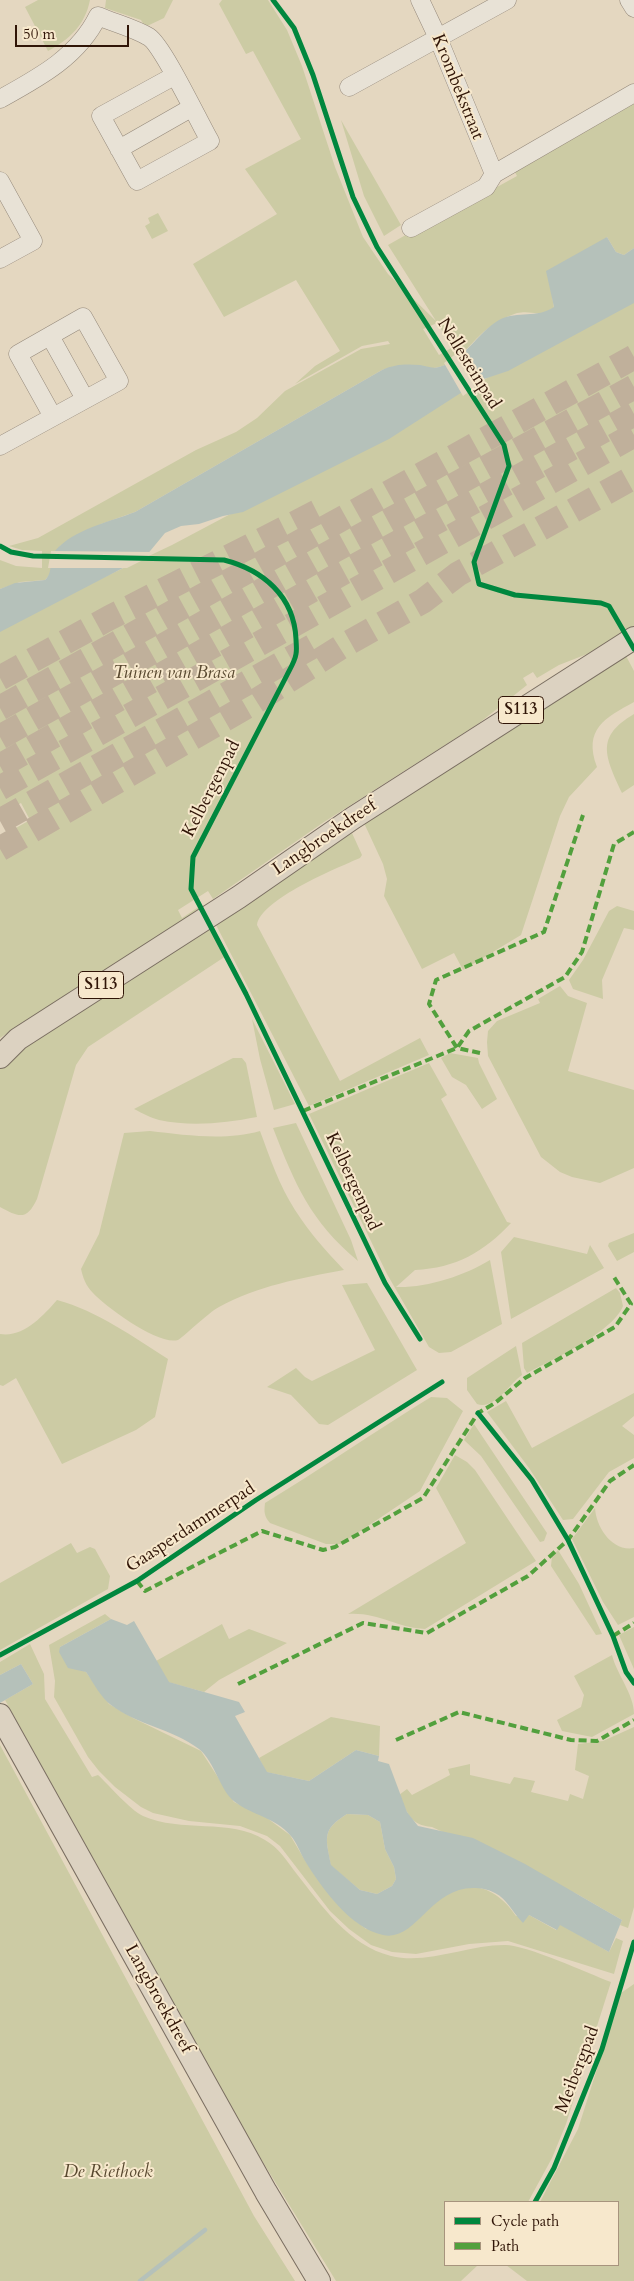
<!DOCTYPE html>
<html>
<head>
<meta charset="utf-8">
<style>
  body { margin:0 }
  #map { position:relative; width:634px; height:2281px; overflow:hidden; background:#e4d7c0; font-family:Cardo,serif }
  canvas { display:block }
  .legend { position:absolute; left:444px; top:2201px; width:175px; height:65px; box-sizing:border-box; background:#f7e8cc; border:1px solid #a7947d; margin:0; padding:6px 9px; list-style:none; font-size:15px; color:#301507 }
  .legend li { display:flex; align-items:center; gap:10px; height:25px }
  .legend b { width:25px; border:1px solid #a7947d }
  .scale { position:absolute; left:15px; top:25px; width:114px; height:22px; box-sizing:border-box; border:2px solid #301507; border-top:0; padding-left:6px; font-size:15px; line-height:18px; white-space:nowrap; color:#301507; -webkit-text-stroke:4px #f7e8cc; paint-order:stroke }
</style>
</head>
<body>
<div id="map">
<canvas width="634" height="2281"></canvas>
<ul class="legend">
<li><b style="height:6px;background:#00873e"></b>Cycle path</li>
<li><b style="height:6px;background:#52a03d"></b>Path</li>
</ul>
<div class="scale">50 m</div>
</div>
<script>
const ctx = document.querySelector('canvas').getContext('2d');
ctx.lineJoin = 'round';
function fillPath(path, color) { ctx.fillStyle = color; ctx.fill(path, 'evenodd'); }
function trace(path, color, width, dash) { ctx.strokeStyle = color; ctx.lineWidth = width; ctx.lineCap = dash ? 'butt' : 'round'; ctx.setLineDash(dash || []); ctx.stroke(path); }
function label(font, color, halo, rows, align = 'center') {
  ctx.font = font + ' Cardo,serif'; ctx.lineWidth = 4; ctx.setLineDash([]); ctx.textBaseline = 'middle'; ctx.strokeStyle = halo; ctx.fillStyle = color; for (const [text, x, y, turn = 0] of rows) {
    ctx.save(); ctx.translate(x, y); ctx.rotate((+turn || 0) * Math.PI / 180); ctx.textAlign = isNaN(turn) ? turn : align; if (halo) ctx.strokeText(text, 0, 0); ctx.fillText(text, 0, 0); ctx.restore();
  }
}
fillPath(new Path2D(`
  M38,0H90C85,25 70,39 48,51L25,7Z
  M106,0H173L164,18L145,27L141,20L105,8Z
  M222,0H268L287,30L302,66L335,167L363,237L388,274L436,321L388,245L411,232L412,234L517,176L514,170L634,103V248L624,255L616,252L607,237L552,295L554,308C536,318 534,310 517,313C510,315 499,321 493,325C474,336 462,362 439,367C419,372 404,360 382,370L135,512L101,524L60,546L50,574L45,580L20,582L0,589V560L16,566L42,568V551L22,550L9,546L38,538L196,450L236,432L257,418L285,391L361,349L390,344L388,341L362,346L295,384L315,366L340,351L296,280L224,317L193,264L277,214L245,169L301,139L253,51L246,54L219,4ZM437,323L453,347L439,355L423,329Z
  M341,120L401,225L384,236L364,196Z
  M158,213L168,231L152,239L145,226L150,223L148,218Z
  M634,300V626L600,649L559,665L537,678L533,672L523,678L527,685L478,724L324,822L213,899L208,891L178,910L182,918L200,906L226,956L88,1047L76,1065L37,1199C27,1220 20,1218 0,1207V1043L27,1020L0,1038V837L30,820L21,803L0,814V630L39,608L172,545Z
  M625,654L634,671V702C605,718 583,729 597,767L569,797L560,816L521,935L463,970L454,953L422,969L384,896L387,879L383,864L364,823Z
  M634,714V785L622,793C605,756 595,737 634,714Z
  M352,833L362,855L360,858C337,868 261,899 257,925L340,1081L420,1038L429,1055L309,1106L214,921Z
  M617,906L634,911V930L624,928L602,980L603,999L573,989L569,980L583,960L609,911Z
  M560,986L568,996L587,1003L568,1071L634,1090V1168L600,1183L572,1177L560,1172L541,1157L488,1056L487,1042L488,1031L497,1021L540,1003L538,999Z
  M252,1019L295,1104L274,1110L260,1059Z
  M450,1053L478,1058L479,1063L497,1099L482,1109L466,1085L452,1077L441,1058Z
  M233,1058H242L246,1063L257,1117C225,1123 192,1127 159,1120C151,1118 142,1113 134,1109Z
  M429,1063L447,1095L441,1099L507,1222L511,1223C484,1252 456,1268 415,1270L396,1287C426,1288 464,1276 490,1260L502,1324L451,1352L439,1353L429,1347L387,1274L309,1114Z
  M296,1123L351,1240L358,1261C310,1221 295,1184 273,1128Z
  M150,1131C185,1135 225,1141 260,1131C270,1158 279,1185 295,1210C309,1232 326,1251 344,1270C301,1278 257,1286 219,1307C209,1312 181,1339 178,1340C159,1346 106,1307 93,1293C86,1286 83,1278 81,1269L99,1234L124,1133Z
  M634,1233V1252L617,1261L608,1246L609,1243Z
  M514,1237L587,1254L590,1245L604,1268L511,1319L501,1252Z
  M367,1283L417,1370L328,1425L319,1424L291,1395L267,1387L296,1368L305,1377L312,1381L375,1350L342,1285Z
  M616,1288L620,1293L623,1306C613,1332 552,1360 527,1373L524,1368L522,1343Z
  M57,1300C98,1311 133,1337 168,1359L155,1417L136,1430L62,1464L16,1378L3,1386L0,1385V1334C23,1338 43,1316 57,1300Z
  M516,1346L522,1375C509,1384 495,1410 477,1404L467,1390V1378Z
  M634,1393V1416L622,1426L634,1435V1458L609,1472L573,1519L563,1520L529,1468L487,1412L506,1401L532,1448Z
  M431,1397L447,1398L463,1411L420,1491L341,1544H326L270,1523C264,1516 264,1512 265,1503C321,1469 375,1431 431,1397Z
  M474,1424L547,1533L544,1541L540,1542L481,1456L464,1440Z
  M455,1455L467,1462L475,1470L536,1561L425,1629C397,1628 378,1612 348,1614L466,1543L436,1488Z
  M595,1508C596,1527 612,1552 634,1548V1617L618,1625L603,1602L572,1539Z
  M71,1543L77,1553L90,1547L95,1549L110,1576L108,1589L0,1650V1583Z
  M558,1550L579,1584L602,1634L596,1635L551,1566L552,1556Z
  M105,1614L111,1619L60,1647L79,1669L86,1672L109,1704L133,1718L201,1751L234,1802L267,1818L290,1835L306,1862L327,1891L350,1916L366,1929L440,1898C470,1877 497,1888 516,1916L529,1915L556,1930L560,1924L609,1952L616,1938L623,1941L614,1974L508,1941L469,1944L416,1954L392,1952L371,1945L349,1929L330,1911L280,1846L267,1836L240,1826L189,1821L153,1813L141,1807L115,1787L99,1771L88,1757L54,1697L55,1681L49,1645Z
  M222,1624L229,1639L249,1629L287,1643L219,1680L204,1692L168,1682L156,1661Z
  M634,1627V1669L619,1635Z
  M30,1644L44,1674L45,1699L92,1777L98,1775C111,1787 129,1809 143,1816C181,1833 230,1818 265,1840C279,1848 287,1861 296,1873C322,1906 348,1945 391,1956C427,1965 467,1945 504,1945C525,1944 587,1973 611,1982L566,2124L552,2158L528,2202H445V2265H478L461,2281H336L253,2146L5,1700L33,1684L21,1664L0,1675V1662Z
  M612,1655C617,1675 634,1694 634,1714L592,1737L562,1731L557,1720L581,1707L584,1695L574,1676Z
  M331,1717L380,1726L379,1756L356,1750L309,1781L266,1772L259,1758Z
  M634,1727V1907L628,1928L620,1925L622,1920L577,1894L432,1827C410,1825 408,1814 399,1795L407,1789L412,1795L450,1775L448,1769L470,1764V1775L510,1784L514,1777L535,1781L531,1792L568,1801L570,1794L583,1799L589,1776L575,1770L578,1744L603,1741Z
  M0,1745L254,2216L295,2281H0Z
  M347,1814L368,1815L380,1822L385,1849L394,1867L396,1879L392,1886L377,1894L360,1890L331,1866C326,1838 321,1830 347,1814Z
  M634,1984V2281H527L506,2265H618V2202H540L578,2129L621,1993Z`), '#cccba4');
fillPath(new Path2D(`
  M607,237L616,252L624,255L634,248V303L508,371L481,380L389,439L243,512L223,516L199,524L181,526L165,533L146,556L0,632V589L15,583L45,580C54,572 48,559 55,551C74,529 109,522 135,512L382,370C395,364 406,364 420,365C426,366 432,369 439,367C464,361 478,332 499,320C519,310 536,319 554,307L546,271Z
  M111,1619L127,1625L134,1621L169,1682L239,1702L245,1712L235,1716L267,1772L309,1781L356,1750L379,1756L378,1761L389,1764L407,1812L418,1826L473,1838L525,1864L622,1920L609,1952L560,1925L557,1930L529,1915L523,1923C513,1913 507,1899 495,1893C488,1889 480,1888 473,1888C430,1888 416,1942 383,1935C350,1928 322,1888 305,1861C300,1853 297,1842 290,1835C276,1818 252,1815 235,1802C220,1791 215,1762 199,1749C173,1729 137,1725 111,1705C101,1698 93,1682 86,1672L68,1668L59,1652L60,1647ZM347,1814L368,1815L380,1822L385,1849L394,1867L396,1879L392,1886L377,1894L360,1890L331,1865C326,1838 321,1830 347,1814Z
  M21,1664L33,1684L0,1703V1675Z`), '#b5c1ba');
fillPath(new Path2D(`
  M457,353L477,386L463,396L444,363Z
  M51,551L151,552L147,558L127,568H48Z`), '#e4d7c0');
trace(new Path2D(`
  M140,2281L205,2230`), '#b5c1ba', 4.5);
trace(new Path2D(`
  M0,678L109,618L317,512
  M0,708L634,357
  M0,737L322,557L634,387
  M0,766L335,577L634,414
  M0,788L634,435
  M0,821L313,646
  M0,849L256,701L341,647L423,601L458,574L634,477`), '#c0b09b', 25, [25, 12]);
const minor = new Path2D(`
  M629,0L634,8
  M349,87L507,0
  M0,99C38,78 78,57 98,16C114,23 134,28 149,37C163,46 199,122 210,141L137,181L101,116L174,76
  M119,149L191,108
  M494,174L634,93
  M0,181L33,241L0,259
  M411,228L486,187L494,174L438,38L420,0
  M50,336L85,399
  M0,446L119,381L83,317L18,354L53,417`);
const major = new Path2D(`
  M0,1057L18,1039L239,897L353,818L634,638
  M0,1715L266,2192L319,2281`);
trace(minor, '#94887a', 19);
trace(major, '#7a6e61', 24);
trace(minor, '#e8e2d6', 18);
trace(major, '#dcd2c1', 22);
trace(new Path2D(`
  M480,1053L457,1048L429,1004L436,980L544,932L583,815
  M303,1111L457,1048L469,1031L565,977L582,952L614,844L634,832
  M137,1581L145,1591L262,1531L323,1550L335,1547L423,1498L478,1413L495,1403L525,1378L615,1327L631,1304L614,1277
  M613,1636L634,1623
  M238,1684L363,1623L427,1633L528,1576L568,1540L610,1481L634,1465
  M396,1740L459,1712L571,1740L597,1741L634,1720`), '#52a03d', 4, [8, 4]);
trace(new Path2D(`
  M273,0L294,28L313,75L353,197L377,247L504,445L509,466L474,562L479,584L515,595L601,603L609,606L634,649
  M0,546L11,552L33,556L224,560C263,570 294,596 296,639C296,643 297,649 296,654C295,661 290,669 287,675L193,857L191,889L246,994L385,1283L420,1339
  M478,1413L532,1480L568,1540L613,1636L626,1672L634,1683
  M0,1655L137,1581L256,1500L442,1382
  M535,2202L554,2168L602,2049L634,1942`), '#00873e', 5);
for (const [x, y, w] of [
  [521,710,45],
  [101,985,45]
]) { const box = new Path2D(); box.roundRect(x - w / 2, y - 13.5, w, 27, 4); ctx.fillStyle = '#f7e8cc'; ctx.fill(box); trace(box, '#301507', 1); }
label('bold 16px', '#301507', null, [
  ["S113",521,710],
  ["S113",101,985]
]);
label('18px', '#301507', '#f7e8cc', [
  ["Krombekstraat",457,87,68],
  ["Nellesteinpad",468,364,58],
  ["Kelbergenpad",212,789,-63],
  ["Langbroekdreef",325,838,-34],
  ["Kelbergenpad",352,1182,65],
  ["Gaasperdammerpad",191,1528,-33],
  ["Langbroekdreef",158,1999,61],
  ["Meibergpad",578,2070,-69]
]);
label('italic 18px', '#594930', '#f7e8cc', [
  ["Tuinen van Brasa",174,674],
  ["De Riethoek",108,2173]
]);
</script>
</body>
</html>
